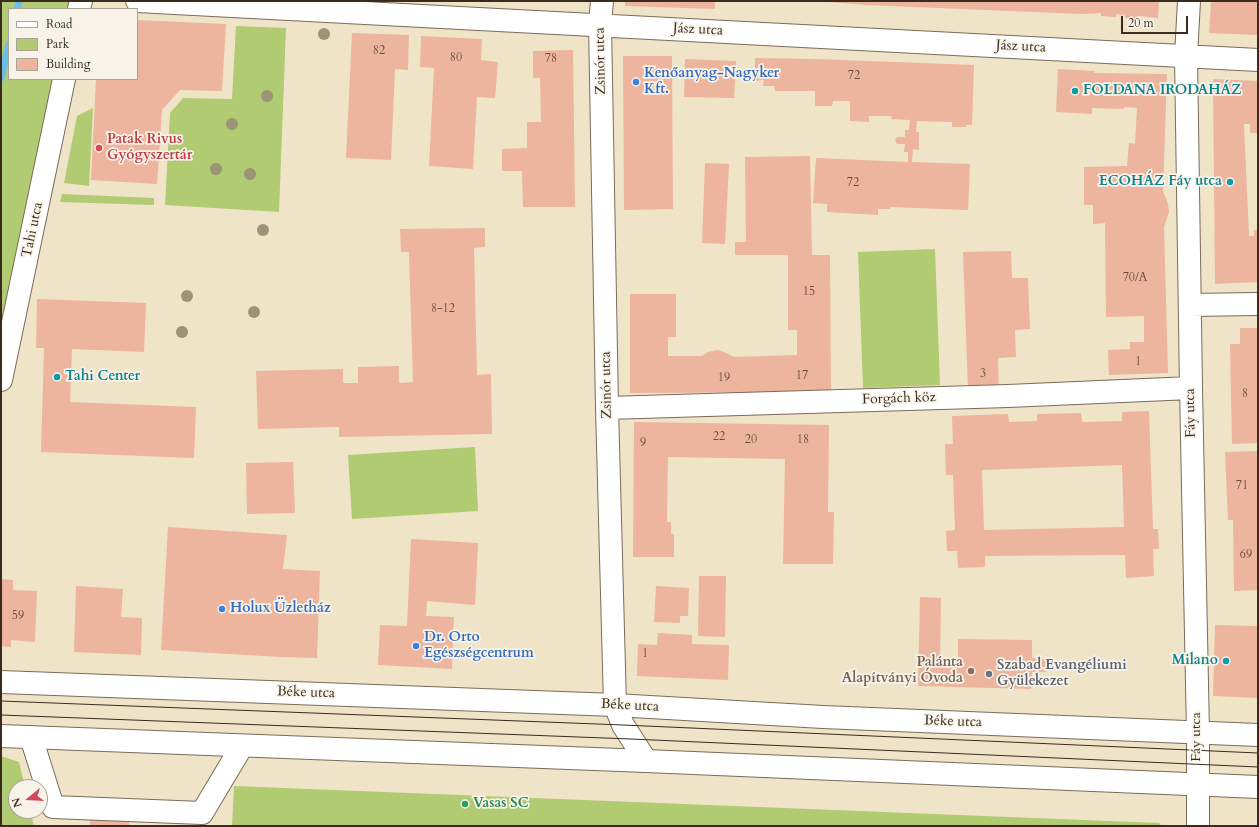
<!DOCTYPE html>
<html>
<head>
<meta charset="utf-8">
<style>
  body { margin:0 }
  #map { position:relative; width:1259px; height:827px; overflow:hidden; background:#efe4c8; font-family:Cardo,serif }
  canvas { display:block }
  .frame { position:absolute; inset:0; border:2px solid #3b2a1e; pointer-events:none }
  .legend { position:absolute; left:8px; top:8px; width:130px; height:72px; box-sizing:border-box; background:#f7f3e8; border:1px solid #aca397; margin:0; padding:5px 7px; list-style:none; font-size:12px; color:#3b2a1e }
  .legend li { display:flex; align-items:center; gap:8px; height:20px }
  .legend b { width:20px; border:1px solid #aca397 }
  .north { position:absolute; left:8px; top:779px; width:40px; height:40px; box-sizing:border-box; background:#f7f3e8; border:1px solid #aca397; border-radius:50%; rotate:252deg; font-size:11px; font-weight:700; line-height:16px; text-align:center; color:#3b2a1e }
  .north::after { content:''; display:block; margin:auto; width:14px; height:18px; background:#d1495b; clip-path:polygon(50% 0,100% 100%,50% 72%,0 100%) }
  .scale { position:absolute; left:1121px; top:16px; width:67px; height:18px; box-sizing:border-box; border:2px solid #3b2a1e; border-top:0; padding-left:5px; font-size:12px; line-height:14px; white-space:nowrap; color:#3b2a1e; -webkit-text-stroke:3px #f7f3e8; paint-order:stroke }
</style>
</head>
<body>
<div id="map">
<canvas width="1259" height="827"></canvas>
<div class="frame"></div>
<ul class="legend">
<li><b style="height:5px;background:#fff"></b>Road</li>
<li><b style="height:11px;background:#b0cb71"></b>Park</li>
<li><b style="height:11px;background:#edb49e"></b>Building</li>
</ul>
<div class="north">N</div>
<div class="scale">20 m</div>
</div>
<script>
const ctx = document.querySelector('canvas').getContext('2d');
ctx.lineJoin = 'round';
function fillPath(path, color) { ctx.fillStyle = color; ctx.fill(path, 'evenodd'); }
function trace(path, color, width, dash) { ctx.strokeStyle = color; ctx.lineWidth = width; ctx.lineCap = dash ? 'butt' : 'round'; ctx.setLineDash(dash || []); ctx.stroke(path); }
function label(font, color, halo, rows, align = 'center') {
  ctx.font = font + ' Cardo,serif'; ctx.lineWidth = 3.5; ctx.setLineDash([]); ctx.textBaseline = 'middle'; ctx.strokeStyle = halo; ctx.fillStyle = color; for (const [text, x, y, turn = 0] of rows) {
    ctx.save(); ctx.translate(x, y); ctx.rotate((+turn || 0) * Math.PI / 180); ctx.textAlign = isNaN(turn) ? turn : align; if (halo) ctx.strokeText(text, 0, 0); ctx.fillText(text, 0, 0); ctx.restore();
  }
}
fillPath(new Path2D(`
  M1,1H74L72,9H9V79H57L1,326Z
  M236,26L286,28L279,212L165,205L170,113L183,98L232,99Z
  M93,108L89,186L64,183L77,116Z
  M62,194L154,198V205L60,202Z
  M935,249L940,385L863,388L858,252Z
  M475,447L478,511L352,519L348,455Z
  M1,756L19,762L25,787H16V811H30L34,826H1Z
  M234,786L1159,823L1162,826H232Z`), '#b0cb71');
trace(new Path2D(`
  M17,9L19,1
  M1,78L9,44`), '#6abfe7', 7);
fillPath(new Path2D(`
  M625,1H715V9L625,6Z
  M828,1H1159L1158,18L1139,16V19L1125,18V15L1116,14V17L1101,16V13L1081,14L867,5L828,2Z
  M1211,1H1258V35L1209,33Z
  M137,20L226,24L222,91L180,90L162,110L157,184L91,180L96,79H137Z
  M352,33L409,35L408,70L395,69L391,160L346,158Z
  M421,36L482,39L481,60L498,62L495,98L477,97L473,169L429,166L434,68L420,67Z
  M573,50L575,207H523L522,171H502V149L527,148V122H541L540,78H533V51Z
  M623,56H672L673,209L624,210Z
  M755,58L815,59L974,65L972,125H966V127H952V122L917,121L916,132H919V150L913,149L912,162L970,164L968,210L890,207V209H878V215L827,212V204L813,203L816,158L908,162V152H904L905,144H897L895,140L897,137H905V130H909L910,120L891,119L892,116H869V122L850,121V101H833L832,106H815V91H775L774,86H763L764,80L755,81Z
  M685,59L736,61L734,98L684,97Z
  M1058,69L1095,71L1094,73L1167,74L1163,191L1168,204L1169,212L1164,227L1168,373L1109,375L1108,350L1130,349V342H1144V316L1106,317L1105,223L1093,224V205H1084V167L1127,166L1129,143L1135,144L1137,108L1124,107V109L1092,108V114L1056,112Z
  M1213,79L1258,81V133H1250V124H1244L1249,236H1254V230H1258V282L1215,284Z
  M810,156L812,255H830L831,392L630,393V294H676V337H668V356H702L708,352L718,350L724,352L734,357L797,355V330H788V255H735V242H746L745,157Z
  M705,163L729,164L725,244L702,243Z
  M485,228V247L474,248L477,375L491,374L492,434L339,437V427L258,429L256,371L343,369V383H358V367L399,366V383L413,382L409,252H401L400,229Z
  M1011,251L1012,278H1028L1030,329L1015,330L1016,357L998,358L999,389L968,390L963,252Z
  M37,299L146,303L144,352L72,349L70,402L196,407L194,458L41,452L44,348H36Z
  M1240,328H1258V443L1232,444L1230,344H1240Z
  M1149,411L1153,529H1158L1159,549H1153L1154,576L1126,578L1125,555L985,556V567L958,568L957,551H947L946,531L955,530L953,475H946L945,444H953L952,416L1008,414L1009,422L1037,421V414L1081,413L1082,422L1122,421V412ZM1122,465L1124,527L984,530L982,470Z
  M634,422L829,425L828,512H834L833,564H783L785,459L668,457L667,522H671V534H674V557H633Z
  M1258,451V590L1234,591L1233,520H1228L1225,452Z
  M293,462L295,513L247,514L246,463Z
  M168,527L287,535L283,569L320,571L317,658L280,657L161,650Z
  M411,539L478,543L475,605L427,601L426,616L454,617L452,669L378,665L380,625L407,626Z
  M699,576H726L725,637L698,636Z
  M1,579L13,580V590L37,591L35,642L11,640V647L1,646Z
  M76,586L123,589L121,617L142,618L141,655L74,652Z
  M656,586L689,588L688,616H680V623L654,622Z
  M920,597L941,598L940,660L958,661V639L1032,640V658L1046,659V672H1032L1031,689L918,686Z
  M1215,625L1258,626V698L1213,696Z
  M658,633L692,635V644L729,645L728,680L637,676L638,644L657,645Z
  M91,814L129,816V826H90Z`), '#edb49e');
const minor = new Path2D(`
  M137,1L1258,60
  M602,1L600,24L607,408L615,705L623,725L646,761
  M1189,1L1186,56L1191,388L1198,733V826
  M79,9L81,1
  M1190,305L1258,304
  M1,380L64,79
  M607,408L1008,396L1191,388
  M31,737L53,807L202,813L242,746`);
const major = new Path2D(`
  M1,682L615,705L823,717L1258,735
  M1,736L646,761L1258,787`);
trace(minor, '#7a6b5a', 24);
trace(major, '#7a6b5a', 24);
trace(minor, '#fff', 22);
trace(major, '#fff', 22);
trace(new Path2D(`
  M1,701L623,725L1258,753
  M1,715L631,739L1258,767`), '#3b2a1e', 1);
ctx.fillStyle = '#9c9476';
for (const [x, y] of [
  [324,34],
  [267,96],
  [232,124],
  [216,169],
  [250,174],
  [263,230],
  [187,296],
  [254,312],
  [182,332]
]) { ctx.beginPath(); ctx.arc(x, y, 6, 0, 2 * Math.PI); ctx.fill(); }
for (const [x, y, r, color] of [
  [636,82,4,"#3f7fe0"],
  [1075,91,4,"#0f9aa8"],
  [99,148,4,"#e0444e"],
  [1230,182,4,"#0f9aa8"],
  [57,377,4,"#0f9aa8"],
  [222,609,4,"#3f7fe0"],
  [416,646,4,"#3f7fe0"],
  [1226,661,4,"#0f9aa8"],
  [971,671,4,"#8d6e63"],
  [989,674,4,"#6b7280"],
  [465,804,4,"#2e9e5b"]
]) { const dot = new Path2D(); dot.arc(x, y, r, 0, 2 * Math.PI); ctx.fillStyle = color; ctx.fill(dot); trace(dot, '#f7f3e8', 1.5); }
label('12px', '#684c3e', null, [
  ["82",379,51],
  ["80",456,58],
  ["78",551,59],
  ["72",854,76],
  ["72",853,183],
  ["70/A",1135,278],
  ["15",809,292],
  ["8-12",443,309],
  ["1",1138,362],
  ["3",983,374],
  ["17",802,376],
  ["19",724,378],
  ["8",1245,394],
  ["22",719,437],
  ["20",751,440],
  ["18",803,440],
  ["9",643,443],
  ["71",1242,486],
  ["69",1246,555],
  ["59",18,616],
  ["1",645,654]
]);
label('14px', '#3b2a1e', '#f7f3e8', [
  ["Jász utca",698,30,3],
  ["Jász utca",1021,47,3],
  ["Zsinór utca",601,61,-91],
  ["Tahi utca",33,230,-78],
  ["Zsinór utca",607,385,-91],
  ["Forgách köz",899,399,-2],
  ["Fáy utca",1191,413,-91],
  ["Béke utca",306,693,2],
  ["Béke utca",630,706,3],
  ["Béke utca",953,722,2],
  ["Fáy utca",1197,737,-90]
]);
label('bold 14px', '#366cbe', '#f7f3e8', [
  ["Kenőanyag-Nagyker",644,74],
  ["Kft.",644,90],
  ["Holux Üzletház",230,609],
  ["Dr. Orto",424,638],
  ["Egészségcentrum",424,654]
], 'left');
label('bold 14px', '#0d838f', '#f7f3e8', [
  ["FOLDANA IRODAHÁZ",1083,91],
  ["ECOHÁZ Fáy utca",1222,182,"right"],
  ["Tahi Center",65,377],
  ["Milano",1218,661,"right"]
], 'left');
label('bold 14px', '#be3a42', '#f7f3e8', [
  ["Patak Rivus",107,140],
  ["Gyógyszertár",107,156]
], 'left');
label('bold 14px', '#785e54', '#f7f3e8', [
  ["Palánta",963,663],
  ["Alapítványi Óvoda",963,679]
], 'right');
label('bold 14px', '#5b616d', '#f7f3e8', [
  ["Szabad Evangéliumi",997,666],
  ["Gyülekezet",997,682]
], 'left');
label('bold 14px', '#27864d', '#f7f3e8', [
  ["Vasas SC",473,804]
], 'left');
</script>
</body>
</html>
